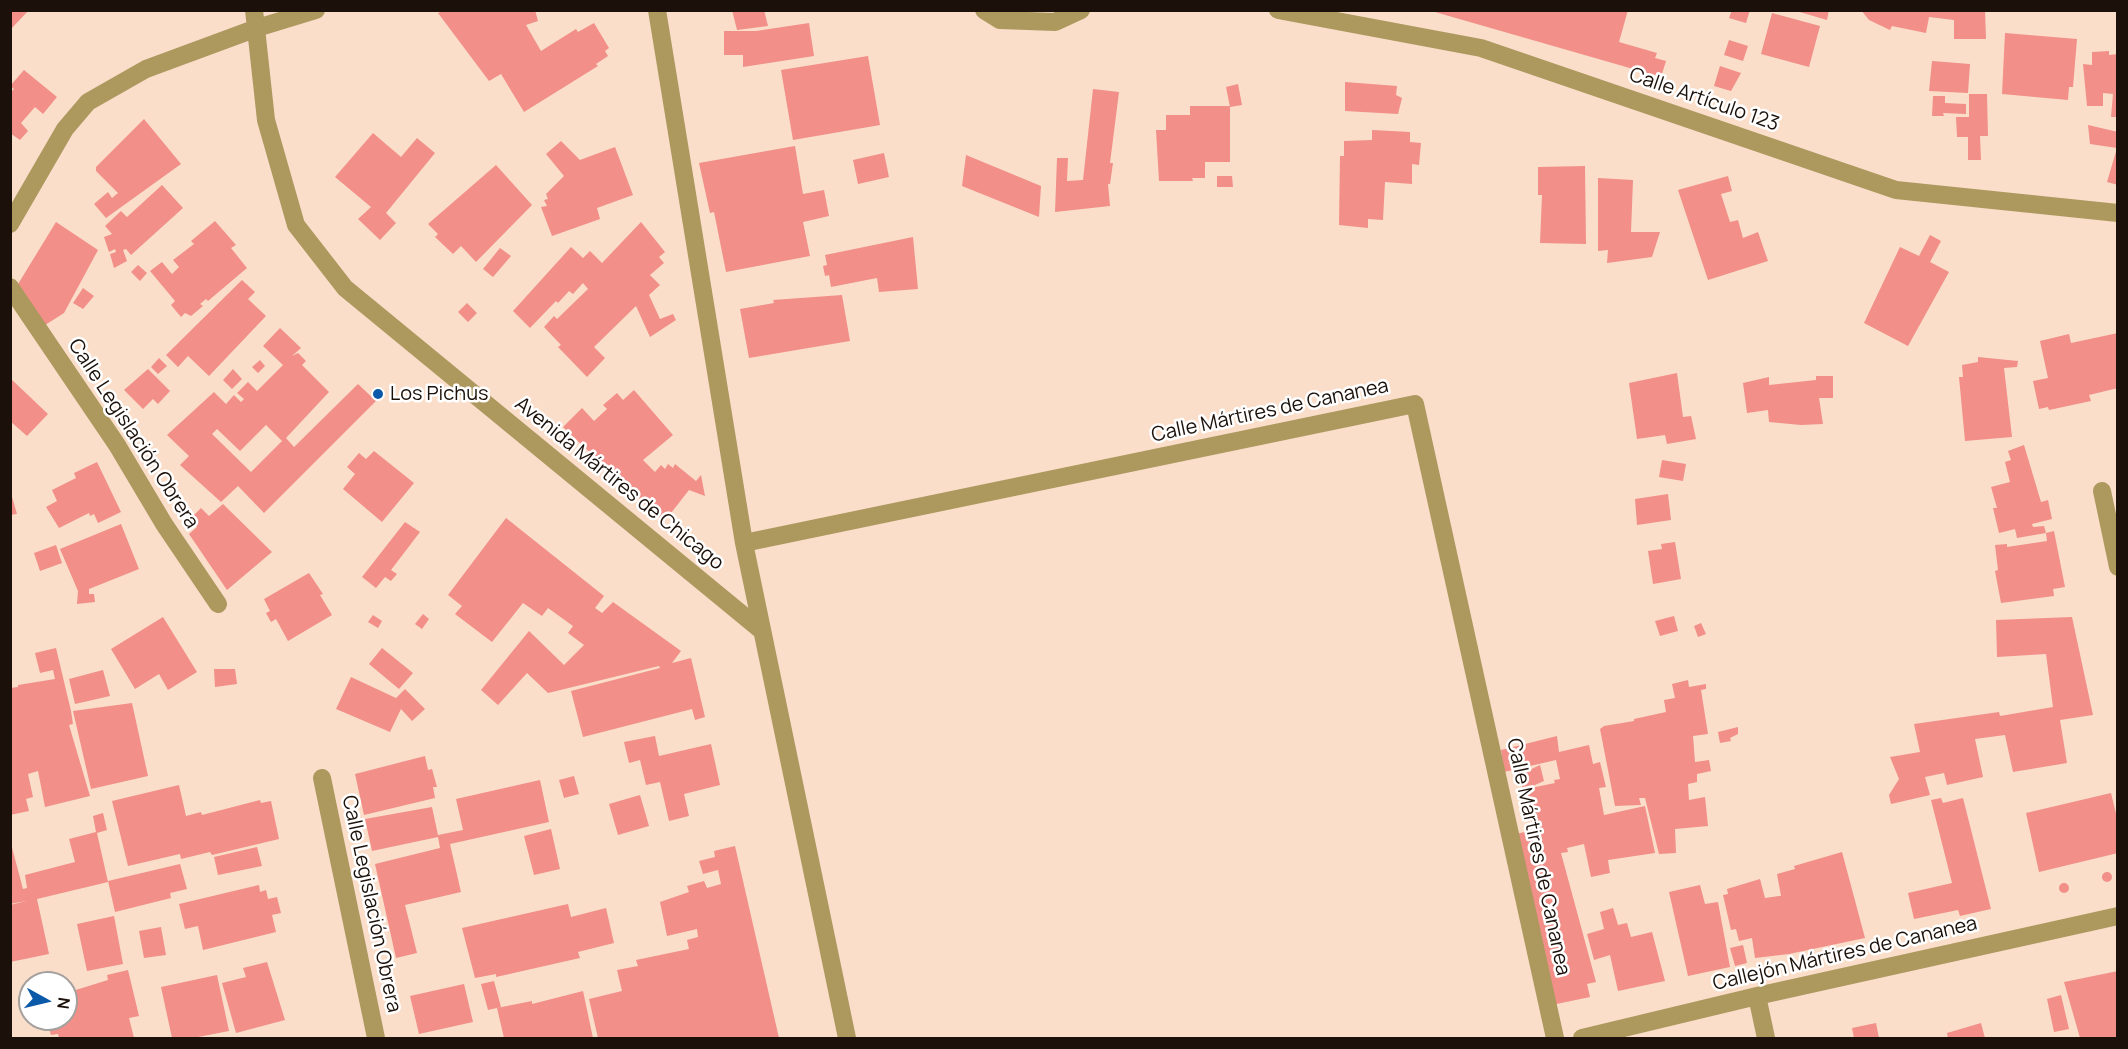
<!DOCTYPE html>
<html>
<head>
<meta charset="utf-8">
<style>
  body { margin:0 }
  #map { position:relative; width:2128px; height:1049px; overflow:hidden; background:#fadeca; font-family:Manrope,sans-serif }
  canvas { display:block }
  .frame { position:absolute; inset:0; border:12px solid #1b110a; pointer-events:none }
  .north { position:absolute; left:18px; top:971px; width:60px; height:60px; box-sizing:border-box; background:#fff; border:2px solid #a4a09d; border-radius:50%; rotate:98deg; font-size:16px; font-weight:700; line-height:24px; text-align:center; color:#1b110a }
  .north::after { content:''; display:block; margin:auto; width:21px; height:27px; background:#0b5aa9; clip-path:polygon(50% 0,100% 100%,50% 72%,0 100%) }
</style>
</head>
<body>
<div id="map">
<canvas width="2128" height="1049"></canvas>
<div class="frame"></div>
<div class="north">N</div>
</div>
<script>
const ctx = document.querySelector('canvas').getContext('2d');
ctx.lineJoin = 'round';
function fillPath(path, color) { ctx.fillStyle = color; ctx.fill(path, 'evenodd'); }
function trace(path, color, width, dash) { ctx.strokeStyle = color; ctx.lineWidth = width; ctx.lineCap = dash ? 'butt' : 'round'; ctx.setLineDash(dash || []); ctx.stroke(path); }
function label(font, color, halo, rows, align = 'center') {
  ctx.font = font + ' Manrope,sans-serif'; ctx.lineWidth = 5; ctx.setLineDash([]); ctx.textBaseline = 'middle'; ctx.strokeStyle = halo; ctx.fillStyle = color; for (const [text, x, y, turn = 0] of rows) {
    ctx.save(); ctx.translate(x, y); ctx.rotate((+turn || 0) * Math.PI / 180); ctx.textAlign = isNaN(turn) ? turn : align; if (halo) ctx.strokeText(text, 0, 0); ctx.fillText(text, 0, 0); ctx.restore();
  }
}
fillPath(new Path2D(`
  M10,10H29L10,30Z
  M445,10H535L538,21L526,25L541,51L576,29L578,32L594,23L609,48L605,51L608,56L596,64L598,66L524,112L501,74L489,81L438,13Z
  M732,10H764L768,26L737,30Z
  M1428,10H1628L1619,42L1657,53L1655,58L1666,61L1661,77Z
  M1732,10H1750L1746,23L1729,18Z
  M1793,10H1829L1827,20Z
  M1861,10H1985L1986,39H1954V20L1929,17L1926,33L1892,26L1890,30L1869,20Z
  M1772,13L1820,26L1809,67L1761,54Z
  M809,23L814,56L743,67V55H724V31H756Z
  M2005,33L2077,39L2073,87H2069L2068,100L2002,94Z
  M1729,40L1748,46L1743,61L1724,55Z
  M2109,51V55L2118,54V117H2111L2113,94L2103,93V106H2087L2083,64L2092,65V52Z
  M868,56L880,125L793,140L781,70Z
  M1932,61L1970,64L1968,93L1929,91Z
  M1720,66L1741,73L1731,91L1714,86Z
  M24,70L57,97L43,114L35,107L21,123L28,131L20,140L10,133V93L14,89L10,86Z
  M1345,82L1397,86L1396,95L1402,98L1398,114L1345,111Z
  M1238,84L1242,105L1230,107L1226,87Z
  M1093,89L1119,92L1110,163H1113L1110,184H1108L1110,206L1055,212L1057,158H1068L1067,181L1083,180Z
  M1969,94H1987L1988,136H1980L1981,160H1968V137H1957L1956,117H1969Z
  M1933,96H1945V103L1966,104V114L1943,113L1944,116H1932Z
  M1190,106H1230V162H1205V178H1192L1193,181H1159L1156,130H1166V115H1190Z
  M144,119L181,164L106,218L94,204L108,192L112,198L118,193L96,171V167Z
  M2088,125L2118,132V185L2107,182L2117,148L2090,144Z
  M1372,130L1410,132V142L1421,143L1419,165L1412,164V184L1385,182L1383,220L1368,219V228L1339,225L1340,156H1344V141L1372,140Z
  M373,133L401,157L417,138L435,153L386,213L396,223L380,240L358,219L371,207L335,177Z
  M561,141L580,160L615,147L633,195L597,208L600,219L552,236L541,207L547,206L544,200L548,199L546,194L564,176L546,154Z
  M795,146L803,194L824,190L829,216L803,222L810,256L726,272L714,212L710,213L699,163Z
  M884,153L889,177L858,184L853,160Z
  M966,155L1041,186L1039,217L962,186Z
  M496,165L532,205L476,262L461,246L453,254L435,237L438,234L428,224Z
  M1585,166L1586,244L1540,243L1542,195H1538V167Z
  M1217,176H1232L1233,187H1217Z
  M1728,176L1732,191L1721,194L1730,222L1738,220L1743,238L1758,232L1768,261L1708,280L1678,190Z
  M1598,178L1633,180L1631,232H1660L1652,257L1607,263L1608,250L1598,251Z
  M162,185L183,208L131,255L126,249L123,250L127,261L114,268L110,254L116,252L115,249L109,252L104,237L112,234L105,226L121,211L127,217Z
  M215,221L236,245L231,248L247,268L208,301L206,299L200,304L203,306L191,316L185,313L181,317L171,305L175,301L150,271L162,262L172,274L179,267L173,260L194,244L191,241Z
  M56,222L98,250L64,313L42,327L15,289Z
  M641,222L665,252L659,257L664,263L650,275L660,285L649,295L660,319L673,314L676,320L650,337L636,306L594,347L605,358L587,377L558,347L561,345L544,327L554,316L557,319L588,289L583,283L573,294L569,291L558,303L556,301L530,328L513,311L571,247L583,258L590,251L602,263Z
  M1930,235L1941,241L1930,262L1949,272L1908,346L1864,323L1900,247L1919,256Z
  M913,237L918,289L879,292L877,278L831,287L829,275L825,276L823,266L827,265L825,255Z
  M500,248L511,256L493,277L483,269Z
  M138,265L147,273L140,281L131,272Z
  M242,280L255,292L248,299L266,316L209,376L188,356L178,367L166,355Z
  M83,288L94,296L83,309L73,303Z
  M842,295L850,341L749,358L740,309L774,303L773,300Z
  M467,303L477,313L468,322L458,312Z
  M280,328L301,348L292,356L298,353L306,361L302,365L329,392L286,438L294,447L358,384L376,401L264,513L238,486L221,502L180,465L189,456L167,435L214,392L226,404L234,395L241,402L244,399L237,393L248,382L257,391L283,365L263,346ZM266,425L282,441L251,472L212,434L217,429L240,451Z
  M2118,333V388L2089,395L2091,401L2049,410L2048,407L2039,409L2033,381L2048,378L2040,341L2069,334L2071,343Z
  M1978,357L2018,361L2017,367L2004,368L2012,437L1965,441L1959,377H1963L1962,365L1978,362Z
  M159,358L167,366L158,374L151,367Z
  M260,360L265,366L258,373L252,367Z
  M148,369L170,391L158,404L153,399L143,409L124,390Z
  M233,369L242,379L232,389L223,380Z
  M1677,373L1683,417L1691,416L1696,439L1667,444L1665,435L1637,439L1629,383Z
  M1816,376H1833V398H1819L1823,424L1801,425L1769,422L1768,410L1747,413L1743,383L1769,377V385L1816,380Z
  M10,378L48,414L27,436L10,421Z
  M634,390L673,435L643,460L655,472L661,465L665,469L668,464L673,468L675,464L696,481L701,475L705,496L689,490L664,522L563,427L582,408L594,421L607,409L603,405L617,393L623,400Z
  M2024,445L2041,502L2048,500L2052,519L2032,524L2033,527L2044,526L2046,533L2054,531L2065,587L2053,589L2054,596L2001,603L1995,571L1998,570L1995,545L2007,544V547L2047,541L2046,533L2017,538L2015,529L1999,533L1993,508H1997L1991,487L2010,482L2005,462L2011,460L2008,451Z
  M374,451L414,483L382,522L343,489L355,474L347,467L359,453L366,459Z
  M1662,460L1686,464L1683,481L1659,477Z
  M97,462L121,512L98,523L94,514L90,516L89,513L59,528L46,507L57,501L52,490L76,478L74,473Z
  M10,490L17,514L10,515Z
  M1668,494L1671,520L1637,525L1635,499Z
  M223,504L272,552L227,590L189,534L197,527L189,520L201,508L209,516Z
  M506,518L604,596L595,608L602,613L613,602L681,651L672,663L691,658L705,717L695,720L692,709L583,737L571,691L660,668L659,666L548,693L527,673L498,705L481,690L529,631L564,665L584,645L568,633L573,626L548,608L542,616L523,603L492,642L455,614L462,606L448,595Z
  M405,522L420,532L391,570L397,574L391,581L385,577L376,588L362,577Z
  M121,524L139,569L89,589V594H94L95,602L77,604L78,591L60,549Z
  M1675,542L1681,579L1653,584L1648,551L1662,549L1661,544Z
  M56,545L62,563L40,571L34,553Z
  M309,573L323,594L320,595L332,615L288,641L276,619L271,622L266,613L270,611L264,599Z
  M423,614L429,619L422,629L415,624Z
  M373,615L382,621L378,628L368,622Z
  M1674,616L1678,631L1660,636L1655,621Z
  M163,617L197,672L168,690L159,674L135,689L111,649Z
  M2072,617L2093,715L2060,720L2067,763L2013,772L2005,735L1975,739L1983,777L1947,785L1944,773L1925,777L1930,795L1891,804L1889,795L1899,779L1890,757L1920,752L1914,724L1999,712L2000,716L2053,707L2046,654L1997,657L1996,620Z
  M1701,623L1706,634L1698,637L1694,626Z
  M56,648L71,711L73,724L69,725L90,796L45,807L38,771L28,774L33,797L26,799L29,811L10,815V688L18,687V685L55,679L53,670L40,673L35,653Z
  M382,648L413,673L399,689L369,664Z
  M214,669H235L237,684L215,687Z
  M103,670L110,696L75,704L69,679Z
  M351,677L396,698L405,689L425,709L412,721L401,709L390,732L336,709Z
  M1688,680L1689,687L1706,684V689L1701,690L1708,734L1693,736L1695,762L1709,760L1711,771L1697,774V782L1688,784L1689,800L1705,797L1708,826L1675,829L1676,853L1659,854L1645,798H1639L1641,805L1615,806L1600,729L1604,726L1634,721V719L1666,712L1664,700L1675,698L1672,684Z
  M132,703L148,776L91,789L73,711Z
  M1738,727V734L1730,738L1731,741L1720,743L1718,732Z
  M655,736L659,756L711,744L720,785L684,794L689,816L669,821L660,782L646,785L640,760L629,763L624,742Z
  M1557,736L1559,752L1589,745L1593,764L1600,762L1606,787L1599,788L1604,815L1645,806L1655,853L1608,860L1610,873L1591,877L1584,844L1567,848L1568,852L1561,853L1596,982L1587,984L1590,997L1547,1006L1506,836L1534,830L1519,775L1540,765L1544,781L1526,789L1555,783L1554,780L1560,779L1556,760L1504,772L1501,750Z
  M425,756L428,770L432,769L437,787H433L435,798L364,815L355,774Z
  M574,776L579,794L564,798L559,780Z
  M540,780L549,822L450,844L461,892L405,905L417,953L396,958L375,864L440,848L438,837L372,851L365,819L432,807L438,835L463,830L456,799Z
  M179,785L186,816L201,812L202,815L260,800L261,803L271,801L279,839L212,855L210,852L181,859L180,854L128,866L112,801Z
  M2111,793L2118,822V853L2039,872L2026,813Z
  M640,795L649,826L618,835L609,804Z
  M1941,798L1943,803L1963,798L1991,909L1960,916L1958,910L1914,919L1908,893L1952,883L1931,800Z
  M103,813L107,830L97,833L108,882L37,899L49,954L10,962V905L26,901L10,904V840L23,889L27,888L25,875L75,862L69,839L96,832L93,816Z
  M551,829L560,869L534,875L524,836Z
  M735,846L779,1038H598L589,999L622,991L617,970L638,966L636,960L689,949L687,940L698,937L697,929L667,936L660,902L689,892L687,886L704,881L707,888L721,884L718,870L703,874L699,861L715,857L714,851Z
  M257,847L262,866L218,875L214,857Z
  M1842,852L1865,938L1789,954L1755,958L1752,938L1739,941L1736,929L1731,930L1723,895L1728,894L1727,889L1760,879L1765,898L1779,896H1781L1777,874L1795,869L1794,866Z
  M180,864L187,889L170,893L171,898L115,912L108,881Z
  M2102 877a5 5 0 1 1 10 0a5 5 0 1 1-10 0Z
  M2059 888a5 5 0 1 1 10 0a5 5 0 1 1-10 0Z
  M259,885L260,892L266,890L268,899L277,897L281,913L272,915L276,932L203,950L198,926L185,929L179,904Z
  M1700,885L1705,904L1718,902L1730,967L1688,976L1669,892Z
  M568,904L571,917L606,908L614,943L578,952L580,958L496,977V974L475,978L462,928Z
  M1613,908L1618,925L1627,923L1631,937L1652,932L1665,981L1618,991L1610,955L1594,960L1587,934L1604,929L1600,912Z
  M114,916L123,964L87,971L77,924Z
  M161,927L166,955L144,958L139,931Z
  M1743,945L1747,963L1735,966L1730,948Z
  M267,962L285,1020L236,1033L222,983L246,977L243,968Z
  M128,970L139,1016L129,1018L134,1038H59L58,1034L51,1035L47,1021L66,1019V993L108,980L107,975Z
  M2118,971V1038H2080L2064,982Z
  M217,975L229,1031L193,1038H172L161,987Z
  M494,981L501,1007L488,1010L481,984Z
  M464,984L473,1022L419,1034L410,996Z
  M583,991L593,1038H504L497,1008L532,1001V1004Z
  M2061,995L2069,1029L2054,1032L2047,999Z
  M1876,1023L1879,1038H1854L1852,1028Z
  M1981,1023L1985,1038H1948L1947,1033Z`), '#f18f88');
trace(new Path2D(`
  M254,10L266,120L296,225L345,288L761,630
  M657,10L744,543L847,1038
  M984,10L1000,20L1055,22L1081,10
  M1278,10L1481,48L1896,190L2118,213
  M10,224L65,129L88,102L146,69L257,28L316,10
  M10,287L117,445L164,524L218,604
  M2102,491L2118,567
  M744,543L1415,404L1555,1038
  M322,778L376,1038
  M1757,996L1766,1038
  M1582,1038L1757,996L2118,916`), '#ad985e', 18);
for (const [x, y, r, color] of [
  [378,394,6,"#0b5aa9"]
]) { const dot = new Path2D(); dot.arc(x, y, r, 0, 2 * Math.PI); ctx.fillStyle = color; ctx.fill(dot); trace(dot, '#fff', 2); }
label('20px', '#1b110a', '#fff', [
  ["Calle Artículo 123",1704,100,19],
  ["Calle Mártires de Cananea",1270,411,-12],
  ["Calle Legislación Obrera",133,434,57],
  ["Avenida Mártires de Chicago",619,484,39],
  ["Calle Mártires de Cananea",1538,857,78],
  ["Calle Legislación Obrera",371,904,78],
  ["Callejón Mártires de Cananea",1845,954,-13]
]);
label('20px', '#1b110a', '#fff', [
  ["Los Pichus",390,394]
], 'left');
</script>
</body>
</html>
